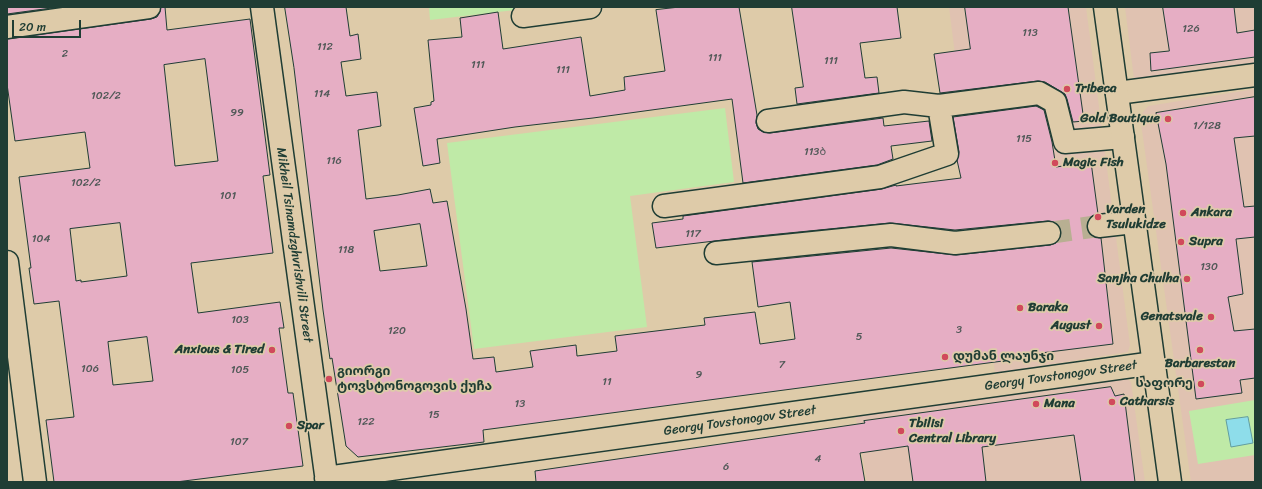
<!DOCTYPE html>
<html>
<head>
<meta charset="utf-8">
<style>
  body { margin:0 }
  #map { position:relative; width:1262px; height:489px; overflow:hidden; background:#decba9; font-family:Sriracha,sans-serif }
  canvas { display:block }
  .frame { position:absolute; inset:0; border:8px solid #1f3d34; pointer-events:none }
  .scale { position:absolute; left:12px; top:20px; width:69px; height:18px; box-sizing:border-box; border:2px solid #1f3d34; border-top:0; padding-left:5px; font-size:12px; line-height:14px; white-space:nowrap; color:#1f3d34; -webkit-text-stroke:3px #decba9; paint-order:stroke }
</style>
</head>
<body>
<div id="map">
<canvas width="1262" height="489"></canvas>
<div class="frame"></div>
<div class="scale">20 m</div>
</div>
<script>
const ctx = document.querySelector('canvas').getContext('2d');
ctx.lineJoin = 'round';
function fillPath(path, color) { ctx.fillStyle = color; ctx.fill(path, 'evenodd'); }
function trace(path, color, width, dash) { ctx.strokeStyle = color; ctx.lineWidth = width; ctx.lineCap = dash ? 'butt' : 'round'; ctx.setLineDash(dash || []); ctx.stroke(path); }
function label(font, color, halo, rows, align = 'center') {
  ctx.font = font + ' Sriracha,"Noto Sans Georgian",sans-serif'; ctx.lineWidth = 3.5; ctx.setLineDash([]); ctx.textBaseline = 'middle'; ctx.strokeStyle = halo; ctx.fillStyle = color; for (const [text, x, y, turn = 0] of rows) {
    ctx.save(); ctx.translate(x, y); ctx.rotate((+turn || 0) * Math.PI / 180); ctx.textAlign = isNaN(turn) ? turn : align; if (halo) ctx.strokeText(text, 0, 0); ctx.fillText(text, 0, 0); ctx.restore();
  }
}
fillPath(new Path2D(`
  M949,7H1086L1130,345L1128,352L995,373Z
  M1125,7H1255V67L1140,83L1134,79Z
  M1255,89V482H1191L1140,116L1148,106Z
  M1123,375L1131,382L1145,482H867L855,413Z`), '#e0c2b1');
fillPath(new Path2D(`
  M429,7H540L430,20Z
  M725,108L734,182L630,196L647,327L474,349L447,143Z
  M1255,400V455L1198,464L1189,411Z`), '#bfeaa7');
const water = new Path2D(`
  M1248,417L1253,443L1231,447L1226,420Z`);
fillPath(water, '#8eddea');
trace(water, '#629da1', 1);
const building = new Path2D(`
  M7,7H59L7,14Z
  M161,7H165L167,30L250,19L270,175L263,176L273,253L191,263L198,313L280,302L284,328H279L288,393H293L303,466L176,482H54L46,420L74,417L59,301L34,304L29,268H31L19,177L90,168L85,132L15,141L7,84V39L151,19L157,17L160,12ZM205,59L218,161L175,166L164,65ZM120,223L127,276L81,282V280L76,281L70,229ZM147,337L153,381L113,385L108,342Z
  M285,7H346L350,36L358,34L361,59L341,62L346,96L377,92L381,126L358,130L366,199L398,195L430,189L433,203L447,201L466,309L473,359L494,357L496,372L533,367L530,351L576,345L577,356L617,351L615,336L705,325L704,318L755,312L760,344L795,339L790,302L758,307L752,262L891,248L956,255L1050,245L1056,243L1061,238V231L1059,226L1054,222L1048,221L955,230L890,223L748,237L656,248L652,223L683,219V216L882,189L896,185V186L961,178L957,160L959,152L953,117L1036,106L1044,110L1052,142L1056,167L1091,162L1098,214L1092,216L1088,221L1087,228L1089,233L1094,237L1101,238L1113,344L1033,354V357L483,430L484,442L358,457L346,446L332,358L330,359L323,310L294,68ZM420,224L427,266L380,271L374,231Z
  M680,7H739L757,115L756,123L758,129L763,132L770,133L883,118L884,126L929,121L932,141L891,146L893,159L877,165L743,183L732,99L593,118L515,127L437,139L440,163L423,166L414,108L431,105V102L434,101L428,40L462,37L460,18L498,12L503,49L581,37L590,96L625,90L624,77L665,71L656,10Z
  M792,7H897L901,38L860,43L865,78L877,77L879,93L797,104L795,88L803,87Z
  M965,7H1068L1084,121L1073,122L1067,99L1065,94L1045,82L1038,81L940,93L934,54L970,49Z
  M1163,7H1234L1237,33L1255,30V57L1151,71L1150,53L1169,51Z
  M1255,97V136L1234,138L1244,207L1255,206V237L1236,239L1243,294L1228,297L1234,331L1255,329V378L1240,380L1242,393L1196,399L1166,164L1156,113Z
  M1111,387L1115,396L1124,394L1135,482H1081L1074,435L982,447L986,482H913L908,446L860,453L865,482H536L535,471L865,423L864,421Z`);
fillPath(building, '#e6aec4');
trace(building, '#1f3d34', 1);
trace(new Path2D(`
  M1049,233L1099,226`), '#b8af92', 22, [22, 11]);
const minor = new Path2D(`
  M262,7L327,482
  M523,16L590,7
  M7,27L149,7
  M1117,93L1255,75
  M939,106L1039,93L1055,102L1065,142L1123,137
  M664,206L880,177L947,154L939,106L904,102L768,121
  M1099,226L1134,222
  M716,253L891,235L955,243L1049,233
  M7,262L35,482
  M326,478L1154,363`);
const major = new Path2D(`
  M1105,7L1170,482`);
trace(minor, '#1f3d34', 25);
trace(major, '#1f3d34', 25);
trace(minor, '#decba9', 22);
trace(major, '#decba9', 22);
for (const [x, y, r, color] of [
  [1067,89,4,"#d1495b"],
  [1168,119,4,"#d1495b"],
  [1055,163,4,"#d1495b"],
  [1183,213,4,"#d1495b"],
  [1098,217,4,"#d1495b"],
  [1181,242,4,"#d1495b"],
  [1187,279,4,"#d1495b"],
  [1020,308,4,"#d1495b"],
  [1211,317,4,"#d1495b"],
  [1099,326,4,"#d1495b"],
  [272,350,4,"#d1495b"],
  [1200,350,4,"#d1495b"],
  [945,357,4,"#d1495b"],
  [329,379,4,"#d1495b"],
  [1201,384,4,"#d1495b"],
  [1112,402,4,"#d1495b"],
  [1036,404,4,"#d1495b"],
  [289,426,4,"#d1495b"],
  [901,431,4,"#d1495b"]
]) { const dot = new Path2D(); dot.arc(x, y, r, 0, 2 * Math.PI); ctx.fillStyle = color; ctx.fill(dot); trace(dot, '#decba9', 1.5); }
label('11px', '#515958', null, [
  ["126",1191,29],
  ["113",1030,33],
  ["112",325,47],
  ["2",65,54],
  ["111",715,58],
  ["111",831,61],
  ["111",478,65],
  ["111",563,70],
  ["114",322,94],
  ["102/2",106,96],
  ["99",237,113],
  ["1/128",1207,126],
  ["115",1024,139],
  ["113ბ",815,152],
  ["116",334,161],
  ["102/2",86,183],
  ["101",228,196],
  ["117",693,234],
  ["104",41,239],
  ["118",346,250],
  ["130",1209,267],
  ["103",240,320],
  ["3",959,330],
  ["120",397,331],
  ["5",859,337],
  ["7",782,365],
  ["106",90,369],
  ["105",240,370],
  ["9",699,375],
  ["11",607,382],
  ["13",520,404],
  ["15",434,415],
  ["122",366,422],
  ["107",239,442],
  ["4",818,459],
  ["6",726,467]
]);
label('bold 13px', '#1f3d34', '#decba9', [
  ["Tribeca",1075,89],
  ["Gold Boutique",1160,119,"right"],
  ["Magic Fish",1063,163],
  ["Varden",1106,210],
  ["Tsulukidze",1106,225],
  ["Ankara",1191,213],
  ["Supra",1189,242],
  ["Sanjha Chulha",1179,279,"right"],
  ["Baraka",1028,308],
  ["Genatsvale",1203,317,"right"],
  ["August",1091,326,"right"],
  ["Anxious & Tired",264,350,"right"],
  ["დუმან ლაუნჯი",953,357],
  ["Barbarestan",1200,364,"center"],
  ["გიორგი",337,372],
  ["ტოვსტონოგოვის ქუჩა",337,387],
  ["საფორე",1193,384,"right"],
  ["Catharsis",1120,402],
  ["Mana",1044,404],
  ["Tbilisi",909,424],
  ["Central Library",909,439],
  ["Spar",297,426]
], 'left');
label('13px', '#1f3d34', '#decba9', [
  ["Mikheil Tsinamdzghvrishvili Street",294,245,82],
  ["Georgy Tovstonogov Street",1061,376,-8],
  ["Georgy Tovstonogov Street",740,421,-8]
]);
</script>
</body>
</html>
